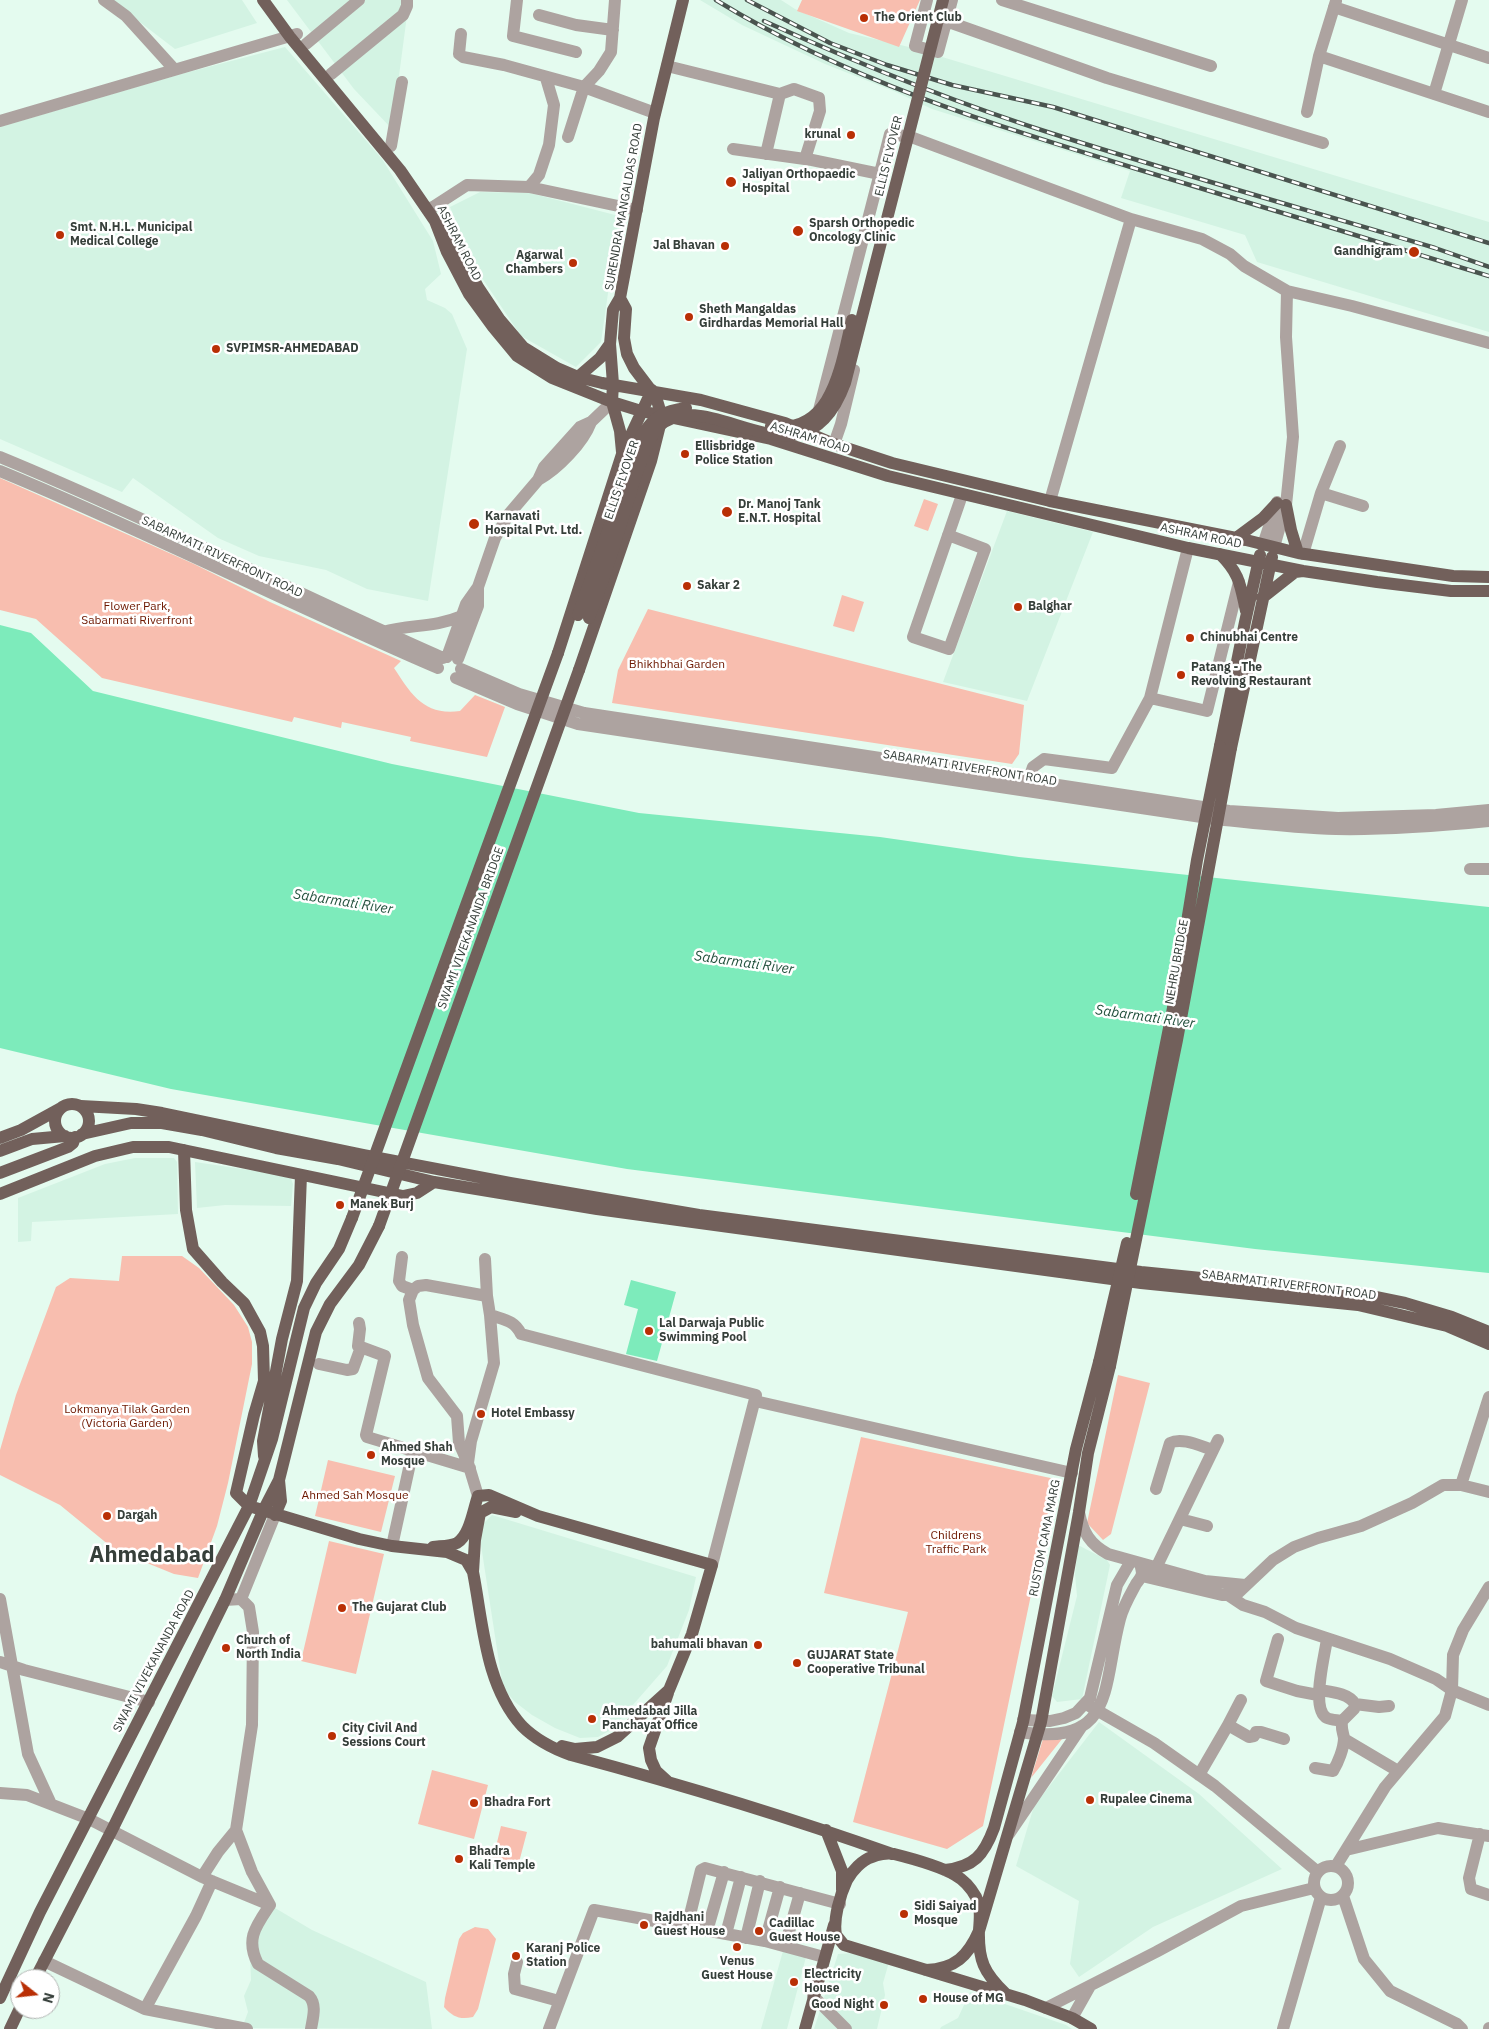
<!DOCTYPE html>
<html>
<head>
<meta charset="utf-8">
<style>
  body { margin:0 }
  #map { position:relative; width:1489px; height:2029px; overflow:hidden; background:#e4fbef; font-family:"IBM Plex Sans",sans-serif }
  canvas { display:block }
  .north { position:absolute; left:10px; top:1969px; width:50px; height:50px; box-sizing:border-box; background:#fff; border:1px solid #afb2b0; border-radius:50%; rotate:106deg; font-size:14px; font-weight:700; line-height:20px; text-align:center; color:#363f3a }
  .north::after { content:''; display:block; margin:auto; width:18px; height:22px; background:#b92f05; clip-path:polygon(50% 0,100% 100%,50% 72%,0 100%) }
</style>
</head>
<body>
<div id="map">
<canvas width="1489" height="2029"></canvas>
<div class="north">N</div>
</div>
<script>
const ctx = document.querySelector('canvas').getContext('2d');
ctx.lineJoin = 'round';
function fillPath(path, color) { ctx.fillStyle = color; ctx.fill(path, 'evenodd'); }
function trace(path, color, width, dash) { ctx.strokeStyle = color; ctx.lineWidth = width; ctx.lineCap = dash ? 'butt' : 'round'; ctx.setLineDash(dash || []); ctx.stroke(path); }
function label(font, color, halo, rows, align = 'center') {
  ctx.font = font + ' "IBM Plex Sans",sans-serif'; ctx.lineWidth = 5; ctx.setLineDash([]); ctx.textBaseline = 'middle'; ctx.strokeStyle = halo; ctx.fillStyle = color; for (const [text, x, y, turn = 0] of rows) {
    ctx.save(); ctx.translate(x, y); ctx.rotate((+turn || 0) * Math.PI / 180); ctx.textAlign = isNaN(turn) ? turn : align; if (halo) ctx.strokeText(text, 0, 0); ctx.fillText(text, 0, 0); ctx.restore();
  }
}
fillPath(new Path2D(`
  M111,0H242L257,23L175,49Z
  M287,0H409L392,129L354,89Z
  M700,0H781L795,9L849,33L909,47L1489,222V332L1257,262L1245,235L1121,198L1130,171L932,109L896,92L825,64L742,25Z
  M285,47L382,159L433,241L441,274L425,289L427,300L445,308L452,314L467,349L428,601L367,589L326,570L259,556L218,538L133,478L122,492L0,439V127L181,74Z
  M480,192L530,193L619,216L601,342L576,367L521,336L476,269L450,207Z
  M1007,511L1093,532L1027,701L943,682Z
  M135,1158H174L177,1162L178,1214L32,1222L31,1241L18,1242V1198L105,1164Z
  M195,1162L290,1176L293,1184L291,1206L225,1205L197,1208Z
  M492,1515L696,1577L689,1610L667,1666L611,1730L598,1737L580,1738L555,1728L532,1715L515,1702L503,1688L479,1532L483,1524Z
  M1078,1545L1107,1560L1110,1565L1082,1699L1057,1702L1052,1696L1077,1596L1075,1574Z
  M1099,1722L1199,1794L1282,1869L1153,1927L1079,1977L1070,1964L1079,1901L1016,1866L1034,1806Z
  M270,1905L312,1930L426,1982L432,2029L242,2028L248,2012L244,1996L251,1980L250,1953Z
  M783,1951L806,1957L787,2029H761Z
  M853,1953L889,1962L883,1983L885,1995L877,2029H814L838,1954Z
  M970,1992L1066,2025L1072,2029H940L941,2027L958,2018Z`), '#d3f3e3');
fillPath(new Path2D(`
  M802,0H920L899,47L797,11Z
  M0,478L194,564L270,602L401,661L394,668C411,694 424,716 460,711L475,695L505,707L487,757L410,741L411,737L342,722L341,728L294,717L292,722L102,678L36,619L0,610Z
  M924,499L938,504L928,531L914,526Z
  M842,595L864,602L854,632L833,626Z
  M648,609L1024,705L1019,754L1012,764L612,703L618,670Z
  M122,1256H182L199,1268L234,1305L248,1327L252,1342V1364L228,1483L217,1526L198,1578L174,1574L115,1550L60,1505L0,1475V1450L16,1395L56,1287L70,1278L119,1281Z
  M1118,1375L1150,1383L1111,1534L1103,1540L1087,1523Z
  M861,1437L1055,1479L983,1826L947,1849L853,1822L908,1612L824,1593Z
  M328,1460L395,1476L381,1532L315,1516Z
  M329,1541L384,1554L356,1674L301,1661Z
  M1066,1734L1031,1778L1043,1739Z
  M432,1770L488,1785L474,1839L418,1824Z
  M501,1826L527,1832L518,1866L493,1859Z
  M475,1927L488,1929L496,1939L478,2009L473,2017C460,2020 453,2017 444,2007L445,1998L459,1939L463,1933Z`), '#f8beaf');
fillPath(new Path2D(`
  M0,625L31,633L93,691L392,764L639,813L880,837L1019,857L1489,907V1273L1255,1249L627,1169L171,1089L0,1048Z
  M631,1280L676,1292L657,1361L626,1354L638,1309L624,1305Z`), '#7debbb');
trace(new Path2D(`
  M104,0L126,16L174,69
  M517,0L513,36L576,52
  M927,0L915,46L938,52L952,0
  M1002,0L1211,66
  M1334,7L1489,58
  M539,15L576,25L613,30
  M946,21L1107,78L1323,143
  M461,34L459,54L463,57L504,65L584,87L655,113
  M306,44L359,0
  M1319,56L1489,112
  M667,66L780,94
  M331,74L403,15L407,6V0
  M1434,94L1462,0
  M1307,112L1319,56L1336,1
  M0,121L297,34
  M568,137L584,87L599,71L611,52L615,0
  M391,146L402,82
  M733,149L812,160L880,174
  M766,154L780,94L794,89L819,98L820,111L805,159
  M529,187L539,175L549,145L554,105L546,78
  M427,209L433,207L467,185L529,187L637,210
  M819,410L890,134L911,137L1131,219L1202,239L1230,254L1244,266L1287,291L1352,306L1489,343
  M834,444L841,424L854,370
  M0,457C150,519 295,593 443,658
  M0,471C148,532 291,605 438,668
  M538,480C558,469 583,443 591,422
  M1321,493L1340,446
  M1050,501L1131,219
  M948,535L985,549L949,649L913,637L962,495
  M1263,545L1277,502
  M1274,547L1286,505L1293,437L1286,337L1287,291
  M1188,548L1150,698L1207,711L1239,582
  M1303,554L1321,493L1363,506
  M383,632C411,624 433,628 462,616
  M447,657L466,604L478,587L495,538L509,514L538,480L544,467L580,427L591,422L612,402
  M458,659L478,606V587
  M461,669L519,694L584,713L1229,811L1338,818L1436,815L1489,810
  M456,678L517,704L578,724L1215,819C1255,823 1296,828 1336,829C1387,830 1438,826 1489,821
  M1026,788L1033,767L1044,759L1112,768L1150,698
  M1470,869H1489
  M402,1257L399,1281L402,1286L413,1290
  M490,1315C504,1320 514,1320 521,1334L525,1335L756,1395L712,1565
  M359,1323L360,1329L358,1346L385,1356L366,1435L367,1437L470,1468
  M319,1364L347,1370L353,1369L361,1347
  M755,1401L1072,1473
  M468,1463L459,1443L457,1416L428,1378L413,1325L409,1300L413,1290L418,1286L426,1285L487,1296
  M1461,1485L1489,1397
  M1156,1489L1170,1443C1182,1437 1200,1446 1213,1450
  M478,1496L468,1463L471,1441L494,1363L490,1315L487,1296L485,1259
  M1079,1512C1083,1533 1090,1544 1108,1554L1205,1581L1245,1585
  M1180,1519L1207,1526
  M392,1546L413,1450
  M1156,1568L1218,1440
  M1142,1576L1222,1595L1237,1594L1273,1560L1294,1547L1318,1538L1361,1526L1412,1503L1443,1485H1461L1489,1492
  M1228,1595L1243,1605L1265,1612L1296,1628L1390,1659L1436,1679L1452,1690L1489,1705
  M0,1599L28,1754L51,1804
  M241,1599L275,1515
  M1278,1639L1266,1681L1297,1691L1318,1695
  M1327,1639C1325,1655 1310,1709 1327,1718C1331,1720 1338,1720 1342,1721L1354,1709L1355,1704L1379,1707L1389,1706
  M0,1662L24,1670L149,1702
  M1319,1690C1331,1692 1349,1693 1355,1704
  M1086,1704L1154,1743L1215,1786L1318,1872
  M1023,1720L1050,1721L1064,1718L1076,1713L1090,1698L1117,1585L1131,1561
  M1228,1725L1241,1700
  M1020,1732C1116,1747 1102,1687 1120,1619C1123,1607 1130,1595 1136,1584C1138,1581 1141,1578 1142,1574C1142,1571 1141,1567 1140,1563
  M1344,1739L1398,1771
  M1315,1768L1333,1771C1338,1763 1344,1748 1344,1738C1343,1732 1341,1729 1342,1721
  M1199,1775L1228,1725L1249,1737L1254,1736L1256,1732H1261L1284,1739
  M0,1793L27,1795L89,1819L202,1877L270,1905
  M236,1830L252,1872L270,1905
  M1009,1834L1082,1726
  M1480,1834L1469,1878L1471,1889L1489,1895
  M1346,1850L1438,1828L1489,1836
  M1314 1883a17 17 0 1 1 34 0a17 17 0 1 1-34 0Z
  M1336,1866L1385,1787L1445,1716L1452,1690L1453,1655L1463,1630L1489,1587
  M202,1877L218,1852L236,1830L252,1725L253,1632L249,1607L241,1599L225,1600
  M1343,1896L1364,1959L1390,1991L1457,2024L1462,2029
  M270,1905C256,1926 245,1939 258,1964L309,1996C317,2005 313,2017 311,2029
  M687,1927L701,1870L705,1868L840,1904
  M707,1931L724,1872
  M726,1934L741,1877
  M746,1938L760,1881
  M765,1941L780,1887
  M785,1946L800,1893
  M44,1961L145,2009L247,2029
  M517,1962L514,1974L515,1989L559,2001
  M813,1996L846,2029
  M1046,2008L1156,1952L1241,1906L1314,1888
  M145,2009L196,1916L212,1881
  M1072,2018L1090,1986
  M549,2029L594,1910L765,1941L824,1957
  M1283,2029L1321,1897
  M1489,2029V2028`), '#ada3a0', 12);
trace(new Path2D(`
  M263,0L290,37L400,170L435,221L447,252L469,294L493,327L517,356L552,378L612,402L641,411L771,439L888,476L1188,548L1303,571L1377,582L1451,591H1489
  M442,220L478,287L500,320L523,347L557,368L578,377L602,383L701,400L785,423L834,444L892,463L1050,501L1246,540L1298,553L1453,576L1489,577
  M620,298L613,310L610,344L613,384L612,402L620,431L622,452
  M578,377L600,358L610,344
  M1286,505L1291,530L1298,553
  M1236,538L1263,518L1277,503
  M1220,554C1240,574 1240,584 1246,611
  M1262,598L1295,572L1303,571
  M558,653L622,454L652,390
  M579,670L651,461L662,417L656,397L634,368L627,354L624,338L626,309L620,298L654,118L683,0
  M1220,746L1245,622L1260,555
  M1231,748L1272,557
  M55 1121a17 17 0 1 1 34 0a17 17 0 1 1-34 0Z
  M81,1106L136,1109L162,1113L364,1155L510,1183L699,1215L1141,1272L1361,1294L1405,1303L1452,1317L1489,1332
  M82,1134L131,1123H162L202,1130L276,1148L338,1159L434,1182L597,1209L1141,1283L1358,1305L1447,1326L1489,1344
  M0,1138L21,1130L61,1108
  M184,1150L186,1210L193,1249L222,1282L244,1303L260,1332L263,1346L264,1381L254,1415L236,1493L249,1506L359,1539L392,1546L447,1552L466,1560L473,1572C483,1623 485,1685 522,1726C535,1739 554,1749 571,1755C679,1784 786,1816 892,1854
  M0,1151L32,1139L65,1136
  M0,1173L68,1147L73,1143L75,1137
  M0,1194L95,1156L133,1147H169L403,1196L417,1193L434,1182
  M264,1456L263,1441L282,1339L297,1281L301,1175
  M275,1515L281,1501L279,1480
  M433,1547C440,1546 451,1546 457,1543C470,1535 473,1510 478,1496L489,1495L538,1516L712,1565L692,1634L669,1690L617,1737L597,1747L575,1749L562,1746
  M473,1572L475,1540L480,1513L491,1507L516,1512
  M667,1781L656,1771L651,1760L649,1748L668,1693
  M826,1830L842,1871V1890
  M945,1870C974,1867 984,1855 994,1828L1023,1722L1076,1449L1099,1362
  M926,1970C955,1969 968,1956 979,1931L1041,1722L1079,1512L1088,1453L1110,1366
  M35,1979L112,1830L225,1600L263,1511L279,1480L316,1332L330,1304L359,1265L379,1226
  M1005,1993C984,1973 978,1960 979,1930C980,1918 981,1908 976,1897C971,1888 964,1880 955,1875C941,1867 910,1858 894,1854C888,1853 877,1854 872,1857C862,1860 852,1871 847,1880C840,1895 833,1919 836,1935L844,1945L1025,2000L1072,2018L1091,2029
  M0,1998L40,1912L249,1506L272,1439L304,1308L316,1283L339,1249L352,1218
  M10,2029L20,2008
  M805,2029L834,1925`), '#72605b', 12);
const rail = new Path2D(`
  M716,0C844,79 994,125 1137,169C1254,204 1372,240 1489,276
  M747,0L830,43L887,65L952,85L1053,107L1489,243
  M764,21C861,65 961,105 1063,137C1186,176 1311,211 1435,248L1489,267`);
trace(rail, '#4a544f', 4.5);
trace(rail, '#fff', 2.5, [8]);
trace(new Path2D(`
  M771,426C833,436 841,364 852,320
  M578,615L642,435C655,416 664,411 686,408
  M589,618C599,591 609,564 617,536C625,513 644,440 659,426C710,381 803,498 845,383L943,0
  M1136,1194L1173,1008L1197,860L1220,746
  M352,1218L558,653
  M379,1226L579,670
  M1099,1362L1127,1243
  M1110,1366L1177,1040L1231,748`), '#72605b', 12);
for (const [x, y, r, color] of [
  [864,18,5,"#b92f05"],
  [851,135,5,"#b92f05"],
  [731,182,6,"#b92f05"],
  [798,231,6,"#b92f05"],
  [60,235,5,"#b92f05"],
  [725,246,5,"#b92f05"],
  [1414,252,6,"#b92f05"],
  [573,263,5,"#b92f05"],
  [689,317,5,"#b92f05"],
  [216,349,5,"#b92f05"],
  [685,454,5,"#b92f05"],
  [727,512,6,"#b92f05"],
  [474,524,6,"#b92f05"],
  [687,586,5,"#b92f05"],
  [1018,607,5,"#b92f05"],
  [1190,638,5,"#b92f05"],
  [1181,675,5,"#b92f05"],
  [340,1205,5,"#b92f05"],
  [649,1331,5,"#b92f05"],
  [481,1414,5,"#b92f05"],
  [371,1455,5,"#b92f05"],
  [107,1516,5,"#b92f05"],
  [342,1608,5,"#b92f05"],
  [758,1645,5,"#b92f05"],
  [226,1648,5,"#b92f05"],
  [797,1663,5,"#b92f05"],
  [592,1719,5,"#b92f05"],
  [332,1736,5,"#b92f05"],
  [1090,1800,5,"#b92f05"],
  [474,1803,5,"#b92f05"],
  [459,1859,5,"#b92f05"],
  [904,1914,5,"#b92f05"],
  [644,1925,5,"#b92f05"],
  [759,1931,5,"#b92f05"],
  [737,1947,5,"#b92f05"],
  [516,1956,5,"#b92f05"],
  [794,1982,5,"#b92f05"],
  [923,1999,5,"#b92f05"],
  [884,2005,5,"#b92f05"]
]) { const dot = new Path2D(); dot.arc(x, y, r, 0, 2 * Math.PI); ctx.fillStyle = color; ctx.fill(dot); trace(dot, '#fff', 2); }
label('bold 12px', '#363f3a', '#fff', [
  ["The Orient Club",874,18],
  ["krunal",841,135,"right"],
  ["Jaliyan Orthopaedic",742,175],
  ["Hospital",742,189],
  ["Sparsh Orthopedic",809,224],
  ["Oncology Clinic",809,238],
  ["Smt. N.H.L. Municipal",70,228],
  ["Medical College",70,242],
  ["Jal Bhavan",715,246,"right"],
  ["Gandhigram",1403,252,"right"],
  ["Agarwal",563,256,"right"],
  ["Chambers",563,270,"right"],
  ["Sheth Mangaldas",699,310],
  ["Girdhardas Memorial Hall",699,324],
  ["SVPIMSR-AHMEDABAD",226,349],
  ["Ellisbridge",695,447],
  ["Police Station",695,461],
  ["Dr. Manoj Tank",738,505],
  ["E.N.T. Hospital",738,519],
  ["Karnavati",485,517],
  ["Hospital Pvt. Ltd.",485,531],
  ["Sakar 2",697,586],
  ["Balghar",1028,607],
  ["Chinubhai Centre",1200,638],
  ["Patang - The",1191,668],
  ["Revolving Restaurant",1191,682],
  ["Manek Burj",350,1205],
  ["Lal Darwaja Public",659,1324],
  ["Swimming Pool",659,1338],
  ["Hotel Embassy",491,1414],
  ["Ahmed Shah",381,1448],
  ["Mosque",381,1462],
  ["Dargah",117,1516],
  ["The Gujarat Club",352,1608],
  ["Church of",236,1641],
  ["North India",236,1655],
  ["bahumali bhavan",748,1645,"right"],
  ["GUJARAT State",807,1656],
  ["Cooperative Tribunal",807,1670],
  ["Ahmedabad Jilla",602,1712],
  ["Panchayat Office",602,1726],
  ["City Civil And",342,1729],
  ["Sessions Court",342,1743],
  ["Rupalee Cinema",1100,1800],
  ["Bhadra Fort",484,1803],
  ["Bhadra",469,1852],
  ["Kali Temple",469,1866],
  ["Sidi Saiyad",914,1907],
  ["Mosque",914,1921],
  ["Rajdhani",654,1918],
  ["Guest House",654,1932],
  ["Cadillac",769,1924],
  ["Guest House",769,1938],
  ["Karanj Police",526,1949],
  ["Station",526,1963],
  ["Venus",737,1962,"center"],
  ["Guest House",737,1976,"center"],
  ["Electricity",804,1975],
  ["House",804,1989],
  ["House of MG",933,1999],
  ["Good Night",874,2005,"right"]
], 'left');
label('12px', '#363f3a', '#fff', [
  ["ELLIS FLYOVER",889,156,-76],
  ["SURENDRA MANGALDAS ROAD",624,207,-80],
  ["ASHRAM ROAD",459,243,63],
  ["ASHRAM ROAD",810,438,17],
  ["ELLIS FLYOVER",622,480,-71],
  ["ASHRAM ROAD",1201,536,12],
  ["SABARMATI RIVERFRONT ROAD",222,557,25],
  ["SABARMATI RIVERFRONT ROAD",970,768,9],
  ["SWAMI VIVEKANANDA BRIDGE",471,928,-70],
  ["NEHRU BRIDGE",1177,962,-80],
  ["SABARMATI RIVERFRONT ROAD",1289,1285,7],
  ["RUSTOM CAMA MARG",1045,1538,-79],
  ["SWAMI VIVEKANANDA ROAD",154,1661,-62]
]);
label('12px', '#6d1801', '#fff', [
  ["Flower Park,",137,607],
  ["Sabarmati Riverfront",137,621],
  ["Bhikhbhai Garden",677,665],
  ["Lokmanya Tilak Garden",127,1410],
  ["(Victoria Garden)",127,1424],
  ["Ahmed Sah Mosque",355,1496],
  ["Childrens",956,1536],
  ["Traffic Park",956,1550]
]);
label('italic 14px', '#22503c', '#fff', [
  ["Sabarmati River",343,902,9],
  ["Sabarmati River",744,963,8],
  ["Sabarmati River",1145,1017,8]
]);
label('bold 22px', '#363f3a', '#fff', [
  ["Ahmedabad",152,1556]
]);
</script>
</body>
</html>
